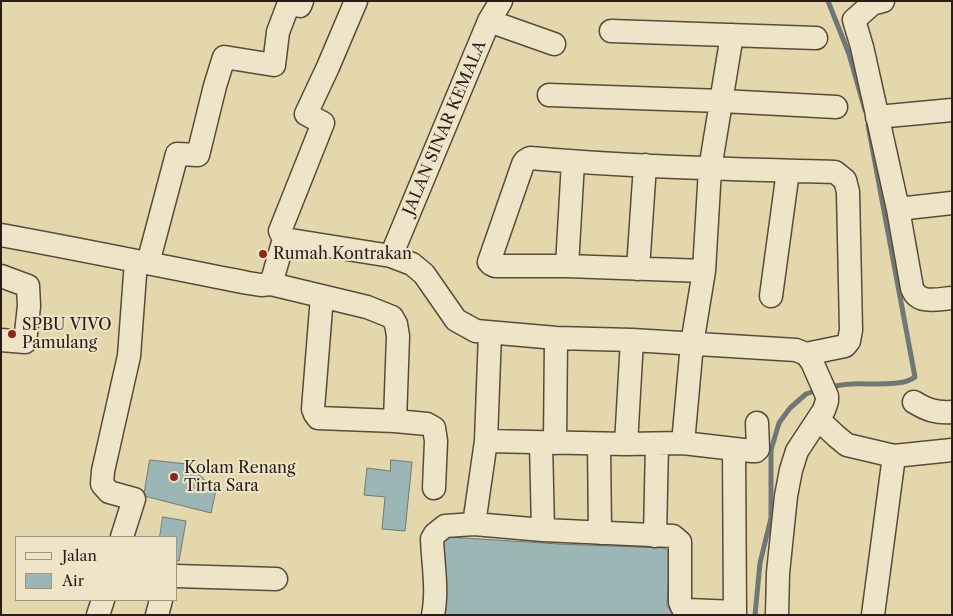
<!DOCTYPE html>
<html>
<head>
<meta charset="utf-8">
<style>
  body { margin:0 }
  #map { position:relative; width:953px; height:616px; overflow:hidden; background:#e5d7ac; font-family:"Libre Caslon Text",serif }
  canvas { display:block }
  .frame { position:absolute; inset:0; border:2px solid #2a1c17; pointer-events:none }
  .legend { position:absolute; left:15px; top:536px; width:162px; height:65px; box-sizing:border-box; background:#eee5c9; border:1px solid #a09582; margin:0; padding:6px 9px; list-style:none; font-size:15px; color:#2a1c17 }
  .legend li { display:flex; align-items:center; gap:10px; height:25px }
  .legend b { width:25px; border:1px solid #a09582 }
</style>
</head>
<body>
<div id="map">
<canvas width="953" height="616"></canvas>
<div class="frame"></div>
<ul class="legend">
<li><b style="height:6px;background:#eee5c9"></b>Jalan</li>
<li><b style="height:14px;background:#9cb6b6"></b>Air</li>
</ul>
</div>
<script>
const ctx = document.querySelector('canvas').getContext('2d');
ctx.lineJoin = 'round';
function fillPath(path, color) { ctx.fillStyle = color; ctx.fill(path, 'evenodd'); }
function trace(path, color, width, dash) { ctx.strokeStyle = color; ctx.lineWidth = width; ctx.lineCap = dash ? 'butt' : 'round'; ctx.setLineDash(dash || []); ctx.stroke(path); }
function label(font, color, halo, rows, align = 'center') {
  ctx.font = font + ' "Libre Caslon Text",serif'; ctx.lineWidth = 4; ctx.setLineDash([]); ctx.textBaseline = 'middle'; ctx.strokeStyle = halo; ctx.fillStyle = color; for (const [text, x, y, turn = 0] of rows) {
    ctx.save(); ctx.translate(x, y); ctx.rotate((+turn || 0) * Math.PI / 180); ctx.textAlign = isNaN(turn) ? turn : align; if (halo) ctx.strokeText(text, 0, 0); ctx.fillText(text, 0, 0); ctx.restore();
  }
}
const water = new Path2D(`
  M150,460L187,464L216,490L211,513L144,496Z
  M391,460L412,462L405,531L382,529L385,497L364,495L367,468L390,471Z
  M163,517L186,521L179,561H176V537H160Z
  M448,537L559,544L664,548L670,552L667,606L675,615H441L440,546Z`);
fillPath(water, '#9cb6b6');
trace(water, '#6e7876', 1);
trace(new Path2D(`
  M828,1L849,54L865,110
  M829,387C836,386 845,384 852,384C868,383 903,387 915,377L868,125
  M755,615L760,563L771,518V450L779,423L790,408L806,394L818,390`), '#6e7876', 5);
const minor = new Path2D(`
  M883,1L872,4L854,20L862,47L898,209L912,288C918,305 938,299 952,298
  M489,21L554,44
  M611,31L816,38
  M549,95L722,101L836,107
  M877,117L952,110
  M898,209L952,203
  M1,235C84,250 166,267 248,283L261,285L271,284L367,307L392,317L396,324L398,336L395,421L318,418L315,414L313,409L322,296
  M284,239L391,256L412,264L424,274L456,320L476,331L556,338L632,340L796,350L806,354L812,362L827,396V401L824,410L797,451L791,470L786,496L778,573L777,615
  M284,239L280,231L323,123L306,114L328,67L356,1
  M391,256L489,21L501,1
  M148,263L177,154L198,155L215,86L224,57L274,65L278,32L289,3L300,6L302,1
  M567,266L573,162
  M638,269L645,165
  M704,271L567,266H495L491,264L489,262L523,164L525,161L530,158C632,167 733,169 835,172L845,180L848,192L851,330L849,341L845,346L806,354
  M1,276L28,286L29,306L25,342L1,340
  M271,284L284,239
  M771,296L788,171
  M914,402C927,410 936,413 952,412
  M818,419L836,436L847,445L894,456L952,450
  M395,421L427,424L434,428L436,441L434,488
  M486,441L626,444L683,443L752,451H756L758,449L757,423
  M541,443L543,530
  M555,443L556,338
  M683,443L692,344L704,271L710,169L732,35
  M599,444L600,533
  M626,444L632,340
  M734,449L735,615
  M474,524L486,441L490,333
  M655,536L657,444
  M122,537L134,499L109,492L102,484L103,471L129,356L136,261
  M176,576L276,579
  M98,615L103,600
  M157,615L161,600
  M433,615C438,591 433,564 432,539L435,534L445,526L474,524L543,530L673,536L680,542V602L682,607L688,610L735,612
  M873,615L894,456`);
trace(minor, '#594b3c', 25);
trace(minor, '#eee5c9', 22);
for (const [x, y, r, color] of [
  [263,254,5,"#8f2418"],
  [12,334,5,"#8f2418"],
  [174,477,5,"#8f2418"]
]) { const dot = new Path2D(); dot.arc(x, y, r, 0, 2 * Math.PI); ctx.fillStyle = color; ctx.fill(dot); trace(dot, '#eee5c9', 2); }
label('16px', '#2a1c17', '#eee5c9', [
  ["JALAN SINAR KEMALA",445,128,-67]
]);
label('16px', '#2a1c17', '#eee5c9', [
  ["Rumah Kontrakan",273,254],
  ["SPBU VIVO",22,325],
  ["Pamulang",22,343],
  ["Kolam Renang",184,468],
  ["Tirta Sara",184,486]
], 'left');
</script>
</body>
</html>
